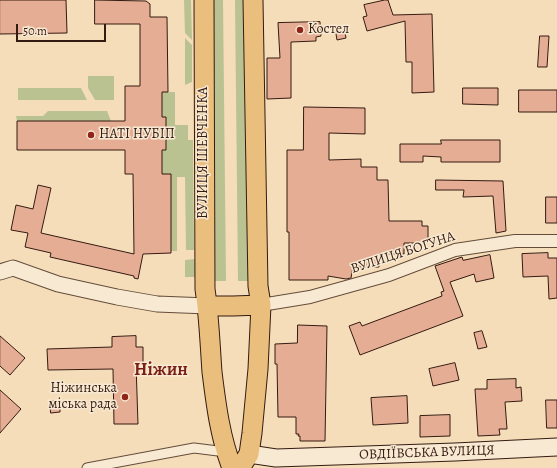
<!DOCTYPE html>
<html>
<head>
<meta charset="utf-8">
<style>
  body { margin:0 }
  #map { position:relative; width:557px; height:468px; overflow:hidden; background:#f5ddb9; font-family:Alegreya,serif }
  canvas { display:block }
  .scale { position:absolute; left:16px; top:24px; width:90px; height:18px; box-sizing:border-box; border:2px solid #341b11; border-top:0; padding-left:5px; font-size:12px; line-height:14px; white-space:nowrap; color:#341b11; -webkit-text-stroke:3px #f8e9d2; paint-order:stroke }
</style>
</head>
<body>
<div id="map">
<canvas width="557" height="468"></canvas>
<div class="scale">50 m</div>
</div>
<script>
const ctx = document.querySelector('canvas').getContext('2d');
ctx.lineJoin = 'round';
function fillPath(path, color) { ctx.fillStyle = color; ctx.fill(path, 'evenodd'); }
function trace(path, color, width, dash) { ctx.strokeStyle = color; ctx.lineWidth = width; ctx.lineCap = dash ? 'butt' : 'round'; ctx.setLineDash(dash || []); ctx.stroke(path); }
function label(font, color, halo, rows, align = 'center') {
  ctx.font = font + ' Alegreya,serif'; ctx.lineWidth = 3; ctx.setLineDash([]); ctx.textBaseline = 'middle'; ctx.strokeStyle = halo; ctx.fillStyle = color; for (const [text, x, y, turn = 0] of rows) {
    ctx.save(); ctx.translate(x, y); ctx.rotate((+turn || 0) * Math.PI / 180); ctx.textAlign = isNaN(turn) ? turn : align; if (halo) ctx.strokeText(text, 0, 0); ctx.fillText(text, 0, 0); ctx.restore();
  }
}
fillPath(new Path2D(`
  M184,0H191L192,40L185,33Z
  M210,0H223L226,281H213Z
  M235,0H249L252,281H238Z
  M185,38L192,45V82L185,85Z
  M88,76H114V100H95L88,88Z
  M18,88H81L87,100H18Z
  M162,92H175V125H188V140H193L194,250H186L185,177H177V251H171V174H162V150H166L162,117Z
  M48,111H107L111,121H17L16,116H43Z
  M195,259V277H185V260Z`), '#bac291');
const building = new Path2D(`
  M0,0H66L67,33L0,34Z
  M95,0L146,1L150,4V17H167L168,92H162V117H166V150H162V174H171V253L143,254L138,279L134,278V276L50,257L51,253L25,247L28,233L11,230L16,205L33,209L38,185L51,188L41,233L134,254L133,174H125V150H17V121H125V86H140V24H95Z
  M385,0H388L393,15L432,14L434,92L412,93V62H406L405,21L367,31L363,17L367,16L364,5Z
  M320,22L321,36L316,37V41L291,42V98L267,99V58H280L278,23Z
  M344,26L346,38L337,40L335,28Z
  M540,36H549L547,67H538Z
  M463,88H498V105L463,104Z
  M519,90H557V112H519Z
  M304,107L365,108V134L329,133V160L361,159V167H377V180H388L389,221H422V226H428V243H404V254H379V267H353L351,278L346,279L328,276V280H289V232H287V150H303Z
  M441,140H500V162H441V157L423,156V162H400V144H441Z
  M436,180L503,181L506,231L496,233L493,196L463,197L464,190H436Z
  M546,197H557V223H546Z
  M548,253V258H557V298L549,299L548,276L523,277L522,254Z
  M490,255L494,278L476,282L474,274L450,282L463,316L360,355L349,326L360,322L362,326L442,296L441,292L444,291L435,266L462,257L463,260Z
  M298,325L327,326L325,441H300V436H298L299,434H296V417H278L277,364H275V344L297,343Z
  M482,331L487,347L478,349L474,333Z
  M0,336L25,358L10,375L0,366Z
  M136,336V347H143V363L136,364L138,424H114L113,369L48,370L47,349L112,347V337Z
  M455,363L459,380L433,386L429,369Z
  M516,379V388L521,387L522,401L505,402L507,429H499L500,435L478,436L475,389H487V380Z
  M0,390L21,409L0,433Z
  M407,396L408,423L373,425L371,398Z
  M546,400H557V428H547Z
  M50,401H60V412L51,413Z
  M450,415V436L420,437V416Z`);
fillPath(building, '#e5ad93');
trace(building, '#341b11', 1);
const pedestrian = new Path2D(`
  M87,468L194,448L226,452`);
const minor = new Path2D(`
  M261,305L310,297L389,275L455,250L515,241H557`);
const tertiary = new Path2D(`
  M0,272L13,268L58,284L117,297L157,304L208,306`);
const secondary = new Path2D(`
  M249,454L276,458L455,452L557,447`);
const primary = new Path2D(`
  M204,0L205,289C209,316 210,344 212,372C216,404 220,437 232,468
  M208,306H233L261,305
  M240,468L249,454L252,433L258,369L261,305L258,286L253,0`);
trace(pedestrian, '#644c3b', 11);
trace(minor, '#644c3b', 14);
trace(tertiary, '#644c3b', 17);
trace(secondary, '#341b11', 19);
trace(primary, '#341b11', 21);
trace(pedestrian, '#f8e9d2', 9);
trace(minor, '#f8e9d2', 12);
trace(tertiary, '#f8e9d2', 15);
trace(secondary, '#f8e9d2', 17);
trace(primary, '#eabe7c', 19);
for (const [x, y, r, color] of [
  [300,30,4,"#8f2418"],
  [91,135,4,"#8f2418"],
  [125,397,4,"#8f2418"]
]) { const dot = new Path2D(); dot.arc(x, y, r, 0, 2 * Math.PI); ctx.fillStyle = color; ctx.fill(dot); trace(dot, '#f8e9d2', 1.5); }
label('14px', '#341b11', '#f8e9d2', [
  ["Костел",308,30],
  ["НАТІ НУБІП",99,135],
  ["Ніжинська",117,389,"right"],
  ["міська рада",117,405,"right"]
], 'left');
label('14px', '#341b11', '#f8e9d2', [
  ["ВУЛИЦЯ ШЕВЧЕНКА",204,153,-90],
  ["ВУЛИЦЯ БОГУНА",403,253,-18],
  ["ОВДІЇВСЬКА ВУЛИЦЯ",427,453,-2]
]);
label('bold 18px', '#7a1f14', '#f8e9d2', [
  ["Ніжин",161,371]
]);
</script>
</body>
</html>
